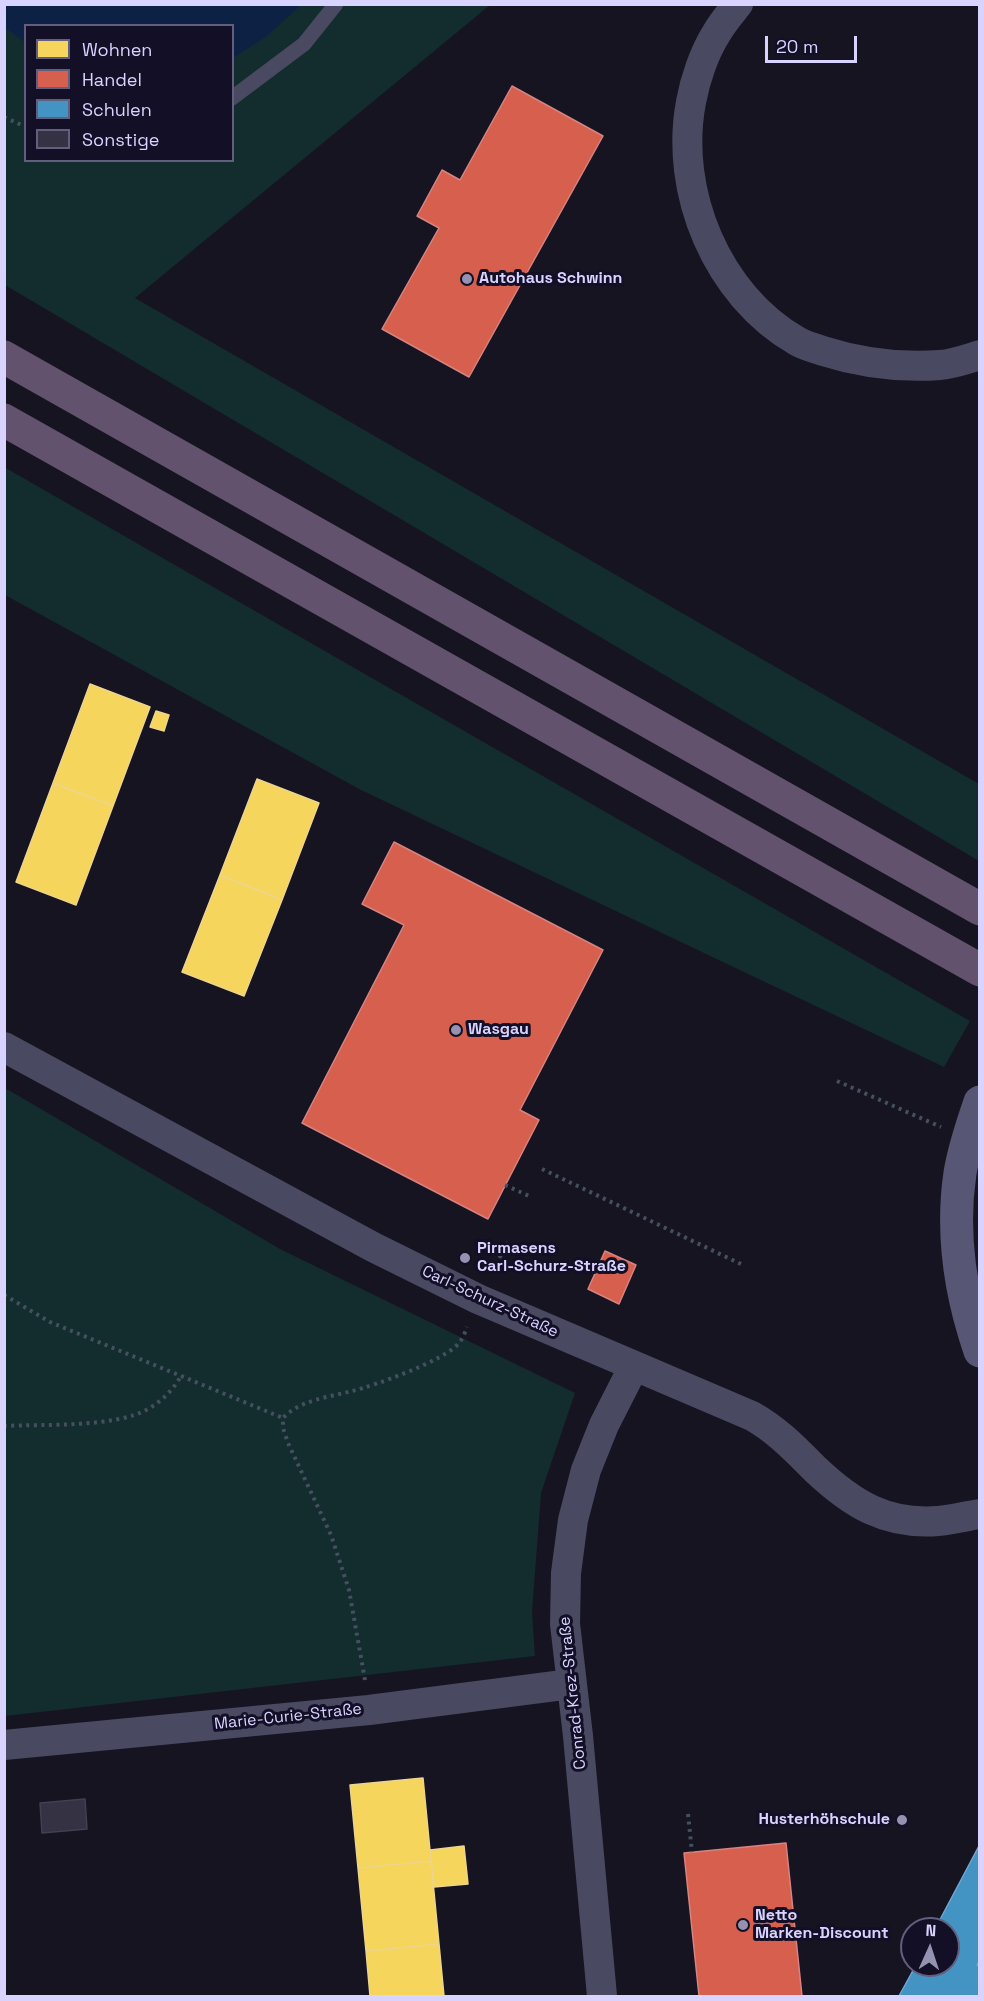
<!DOCTYPE html>
<html>
<head>
<meta charset="utf-8">
<style>
  body { margin:0 }
  #map { position:relative; width:984px; height:2001px; overflow:hidden; background:#161421; font-family:"Space Grotesk",sans-serif }
  canvas { display:block }
  .frame { position:absolute; inset:0; border:6px solid #d9d4ff; pointer-events:none }
  .legend { position:absolute; left:24px; top:24px; width:210px; height:138px; box-sizing:border-box; background:#130f26; border:2px solid #625e7d; margin:0; padding:8px 10px; list-style:none; font-size:18px; color:#d9d4ff }
  .legend li { display:flex; align-items:center; gap:12px; height:30px }
  .legend b { width:30px; border:2px solid #625e7d }
  .north { position:absolute; left:900px; top:1917px; width:60px; height:60px; box-sizing:border-box; background:#130f26; border:2px solid #625e7d; border-radius:50%; rotate:3deg; font-size:16px; font-weight:700; line-height:24px; text-align:center; color:#d9d4ff }
  .north::after { content:''; display:block; margin:auto; width:21px; height:27px; background:#9591b1; clip-path:polygon(50% 0,100% 100%,50% 72%,0 100%) }
  .scale { position:absolute; left:765px; top:36px; width:92px; height:27px; box-sizing:border-box; border:3px solid #d9d4ff; border-top:0; padding-left:8px; font-size:18px; line-height:21px; white-space:nowrap; color:#d9d4ff; -webkit-text-stroke:4px #130f26; paint-order:stroke }
</style>
</head>
<body>
<div id="map">
<canvas width="984" height="2001"></canvas>
<div class="frame"></div>
<ul class="legend">
<li><b style="height:16px;background:#f6d55c"></b>Wohnen</li>
<li><b style="height:16px;background:#d6604d"></b>Handel</li>
<li><b style="height:16px;background:#4393c3"></b>Schulen</li>
<li><b style="height:16px;background:#343243"></b>Sonstige</li>
</ul>
<div class="north">N</div>
<div class="scale">20 m</div>
</div>
<script>
const ctx = document.querySelector('canvas').getContext('2d');
ctx.lineJoin = 'round';
function fillPath(path, color) { ctx.fillStyle = color; ctx.fill(path, 'evenodd'); }
function trace(path, color, width, dash) { ctx.strokeStyle = color; ctx.lineWidth = width; ctx.lineCap = dash ? 'butt' : 'round'; ctx.setLineDash(dash || []); ctx.stroke(path); }
function label(font, color, halo, rows, align = 'center') {
  ctx.font = font + ' "Space Grotesk",sans-serif'; ctx.lineWidth = 6; ctx.setLineDash([]); ctx.textBaseline = 'middle'; ctx.strokeStyle = halo; ctx.fillStyle = color; for (const [text, x, y, turn = 0] of rows) {
    ctx.save(); ctx.translate(x, y); ctx.rotate((+turn || 0) * Math.PI / 180); ctx.textAlign = isNaN(turn) ? turn : align; if (halo) ctx.strokeText(text, 0, 0); ctx.fillText(text, 0, 0); ctx.restore();
  }
}
fillPath(new Path2D(`
  M4,5H490L135,298L979,784V861L5,285ZM26,26H232V160H26Z
  M4,467L970,1021L944,1067L361,790L5,595Z
  M5,1088L280,1249L575,1393L541,1493L532,1612L535,1656L5,1716Z`), '#132c2d');
fillPath(new Path2D(`
  M4,5L5,4L301,5L267,36L233,58L232,26H26L25,42L5,28Z`), '#0d2144');
const homes = new Path2D(`
  M90,684L150,707L113,806L53,783Z
  M156,711L169,715L164,731L150,727Z
  M257,779L319,803L282,900L220,875Z
  M53,783L113,806L76,905L16,882Z
  M220,875L282,900L244,996L182,972Z
  M423,1778L431,1861L358,1868L350,1785Z
  M464,1846L468,1884L434,1887L430,1850Z
  M431,1861L439,1944L366,1951L358,1868Z
  M439,1944L444,1996H370L366,1951Z`);
fillPath(homes, '#f6d55c');
trace(homes, '#edd58d', 1.5);
const shops = new Path2D(`
  M512,86L603,136L469,377L382,329L439,228L417,216L442,170L460,180Z
  M394,842L603,950L520,1110L539,1120L488,1219L302,1123L404,925L362,904Z
  M605,1251L636,1265L619,1304L588,1289Z
  M786,1843L802,1996H699L684,1853Z`);
fillPath(shops, '#d6604d');
trace(shops, '#d78382', 1.5);
const schools = new Path2D(`
  M980,1844V1960L977,1965L980,1967V1996H899L916,1965H948V1929H935Z`);
fillPath(schools, '#4393c3');
trace(schools, '#70a6d5', 1.5);
const building = new Path2D(`
  M85,1799L87,1829L42,1833L40,1803Z`);
fillPath(building, '#343243');
trace(building, '#433f54', 1.5);
trace(new Path2D(`
  M4,117L26,127
  M837,1081L941,1127
  M542,1169L745,1266
  M505,1185L529,1196
  M492,1271L509,1241
  M4,1295L50,1322L283,1418
  M4,1426C43,1424 115,1428 148,1409C162,1401 173,1390 181,1376
  M365,1680L349,1590L331,1535L288,1443L283,1428V1418C300,1400 329,1397 352,1391C374,1386 445,1360 458,1344C462,1340 465,1333 467,1327
  M688,1814L692,1852`), '#44505f', 4, [3, 4.5]);
trace(new Path2D(`
  M232,98L304,44L336,4`), '#4a4962', 15);
trace(new Path2D(`
  M738,4C730,14 722,23 716,34C704,53 695,80 691,102C674,192 717,295 797,341C805,346 815,348 823,351C861,363 900,368 940,365C953,364 967,359 980,355
  M4,1047L373,1247L478,1299L752,1416C777,1430 795,1449 815,1469C852,1504 886,1525 938,1521C952,1520 966,1516 980,1514
  M4,1745L369,1710L571,1684
  M602,1996L578,1736L565,1624L566,1573L573,1520L586,1470L604,1425L634,1366`), '#4a4962', 30);
trace(new Path2D(`
  M980,1102C972,1125 964,1149 960,1173C951,1234 960,1293 980,1351`), '#575674', 33);
trace(new Path2D(`
  M4,357L980,909
  M4,420L980,970`), '#62526e', 33);
for (const [x, y, r, color] of [
  [467,279,6,"#9591b1"],
  [456,1030,6,"#9591b1"],
  [465,1258,6,"#9591b1"],
  [902,1820,6,"#9591b1"],
  [743,1925,6,"#9591b1"]
]) { const dot = new Path2D(); dot.arc(x, y, r, 0, 2 * Math.PI); ctx.fillStyle = color; ctx.fill(dot); trace(dot, '#130f26', 2); }
label('bold 16px', '#d9d4ff', '#130f26', [
  ["Autohaus Schwinn",479,279],
  ["Wasgau",468,1030],
  ["Pirmasens",477,1249],
  ["Carl-Schurz-Straße",477,1267],
  ["Husterhöhschule",890,1820,"right"],
  ["Netto",755,1916],
  ["Marken-Discount",755,1934]
], 'left');
label('16px', '#d9d4ff', '#130f26', [
  ["Carl-Schurz-Straße",490,1302,25],
  ["Conrad-Krez-Straße",573,1693,-96],
  ["Marie-Curie-Straße",288,1717,-6]
]);
</script>
</body>
</html>
